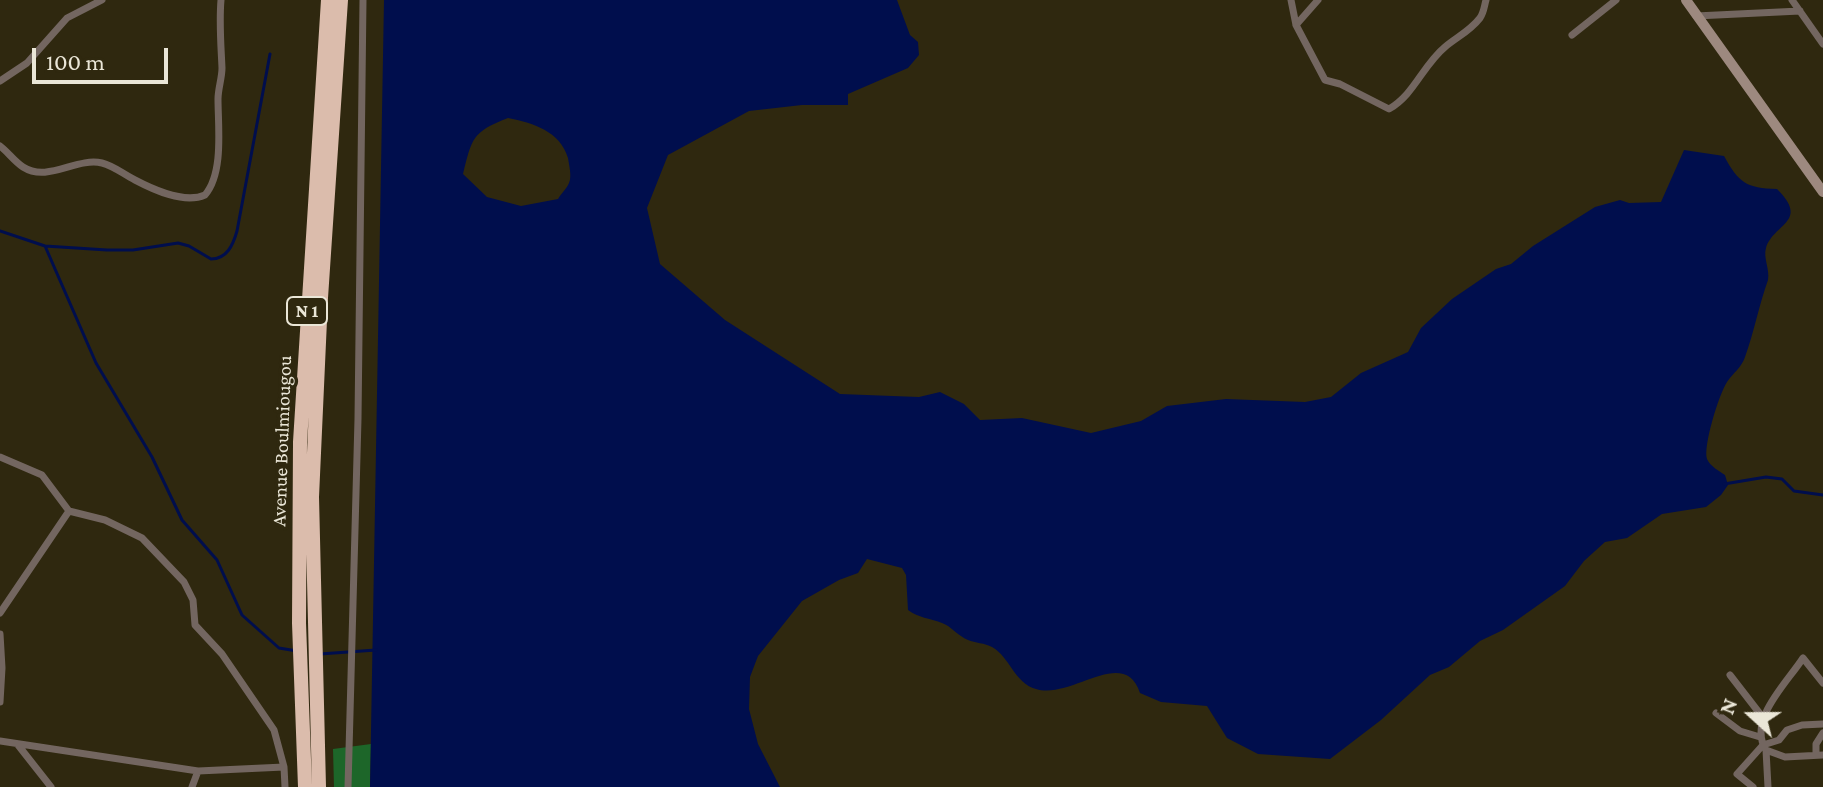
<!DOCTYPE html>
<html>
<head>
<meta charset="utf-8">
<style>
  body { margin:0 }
  #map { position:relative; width:1823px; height:787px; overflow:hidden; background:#2f280f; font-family:"Crimson Pro",serif }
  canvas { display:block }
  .north { position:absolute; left:1711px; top:675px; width:80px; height:80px; -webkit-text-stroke:6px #2f280f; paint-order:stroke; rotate:291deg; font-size:22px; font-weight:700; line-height:32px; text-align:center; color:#eae6d7 }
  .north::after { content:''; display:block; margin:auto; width:28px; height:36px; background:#eae6d7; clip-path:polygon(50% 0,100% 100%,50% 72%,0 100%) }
  .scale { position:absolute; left:32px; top:48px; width:136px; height:36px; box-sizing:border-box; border:4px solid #eae6d7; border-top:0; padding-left:10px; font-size:24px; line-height:28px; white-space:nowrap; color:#eae6d7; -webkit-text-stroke:6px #2f280f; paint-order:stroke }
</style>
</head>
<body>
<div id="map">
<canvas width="1823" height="787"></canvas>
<div class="north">N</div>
<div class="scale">100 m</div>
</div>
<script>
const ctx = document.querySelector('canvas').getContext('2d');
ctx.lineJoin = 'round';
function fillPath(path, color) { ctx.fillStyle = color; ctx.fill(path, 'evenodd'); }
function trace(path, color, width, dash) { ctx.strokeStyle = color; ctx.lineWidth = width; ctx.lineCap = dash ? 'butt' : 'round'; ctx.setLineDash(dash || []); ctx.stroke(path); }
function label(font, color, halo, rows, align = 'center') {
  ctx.font = font + ' "Crimson Pro",serif'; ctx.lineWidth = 7; ctx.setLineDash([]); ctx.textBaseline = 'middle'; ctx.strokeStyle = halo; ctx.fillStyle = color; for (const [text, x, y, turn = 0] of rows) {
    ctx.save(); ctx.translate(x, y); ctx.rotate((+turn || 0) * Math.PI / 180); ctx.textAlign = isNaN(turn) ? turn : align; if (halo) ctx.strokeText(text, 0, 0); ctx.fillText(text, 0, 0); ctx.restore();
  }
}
fillPath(new Path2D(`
  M371,744L370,787H334L333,749Z`), '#1d6629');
fillPath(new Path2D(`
  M384,0H897L910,35L918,42L919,55L908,68L848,94V105H802L749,111L668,155L647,208L660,264L725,320L840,394L919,397L940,392L964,404L980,420L1022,418L1091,433L1141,421L1167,406L1226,399L1305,402L1331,397L1361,373L1408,352L1421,328L1452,299L1496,269L1511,264L1533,246L1595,207L1620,200L1629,203L1661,202L1684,150L1724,156C1739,183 1746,188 1777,189C1810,222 1774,223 1766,248C1763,258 1770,269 1768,280C1759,305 1754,332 1745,357C1742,367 1733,373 1727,382C1719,394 1703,446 1707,459C1710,466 1719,471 1725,475L1728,485L1721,495L1706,507L1662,514L1627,538L1605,542L1584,561L1565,586L1503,630L1480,641L1449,667L1430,675L1381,720L1330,759L1258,754L1227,738L1207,706L1161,702L1140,693C1124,645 1072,700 1036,689C1014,683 1010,657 992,647C985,643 975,643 968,640C958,636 951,626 942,623C929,618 919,618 908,610L906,575L902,568L867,559L858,573L839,580L802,601L758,656L750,677L749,709L758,744L780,787H370ZM508,118C533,123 560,131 568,158C569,165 572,176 569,183C567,188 561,194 558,199L521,206L487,197L463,174C472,138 472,132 508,118Z`), '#000e4d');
trace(new Path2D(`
  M0,231L45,246L107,250H133L178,243L189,246L211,259C227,259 233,245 237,231L270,54
  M45,246L96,363L152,457L182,520L217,560L242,615L279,648L297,651
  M1724,484L1766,477L1782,479L1794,491L1823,495
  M320,654L376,650`), '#000e4d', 3);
trace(new Path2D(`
  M1291,0L1296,25L1325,80L1340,84L1389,109C1414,95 1423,65 1445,47C1457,37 1470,31 1480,18C1484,12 1484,7 1486,0
  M1792,0L1823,44
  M1696,16L1800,11
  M1296,25L1318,0
  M1572,35L1616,0
  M0,81L27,63L67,18L102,0
  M0,146C8,152 14,161 23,167C48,183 76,157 102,163C114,166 123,174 135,180C154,190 184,204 205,195C224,173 218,126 218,99C218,89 222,78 222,68C221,45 219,23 221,0
  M0,457L42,475L69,511L105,520L142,538L184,582L193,600L195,625L222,654L274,730L284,767L285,787
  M0,613L69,511
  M0,634L2,668L0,702
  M1730,675L1764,719
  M1823,683L1803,658C1787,683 1747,720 1766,750L1785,757L1823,755
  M1716,713L1740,731L1760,737
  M0,741L198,771L284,767
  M18,745L51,787
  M1766,750L1768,787
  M1816,754V744L1823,733
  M192,787L198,771
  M348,787L358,419L363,0
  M1753,787L1737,774L1763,745L1779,740L1787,730L1802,725L1823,724`), '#736660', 7);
trace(new Path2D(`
  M1686,0L1823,192`), '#9d897f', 10);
trace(new Path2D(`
  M305,787L299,623L300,442L328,0
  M319,787L312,497L321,298L341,0`), '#dbbcac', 14);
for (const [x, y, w] of [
  [307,311,40]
]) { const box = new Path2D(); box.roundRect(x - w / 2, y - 14, w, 28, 6); ctx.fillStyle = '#2f280f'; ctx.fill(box); trace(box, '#eae6d7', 2); }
label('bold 18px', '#eae6d7', null, [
  ["N 1",307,311]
]);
label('20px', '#eae6d7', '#2f280f', [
  ["Avenue Boulmiougou",282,441,-88]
]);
</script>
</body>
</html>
